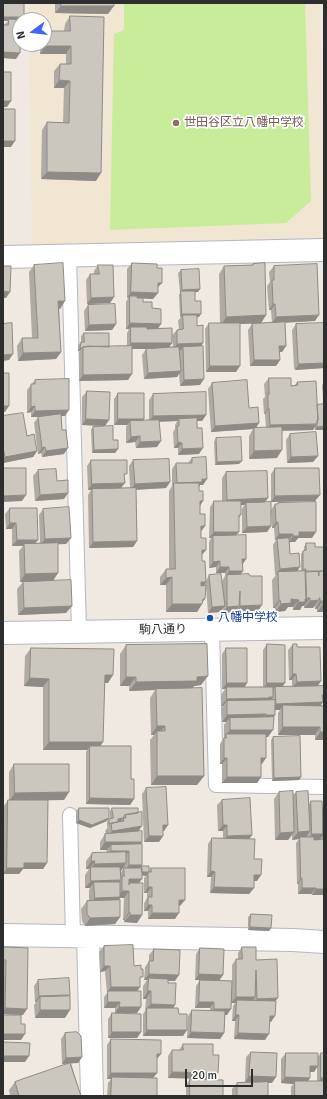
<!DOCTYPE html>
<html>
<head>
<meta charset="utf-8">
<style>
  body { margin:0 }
  #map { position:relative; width:327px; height:1099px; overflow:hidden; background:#efe9e1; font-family:Signika,sans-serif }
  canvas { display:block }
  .frame { position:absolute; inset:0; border:4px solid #2e2e2e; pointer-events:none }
  .north { position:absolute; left:12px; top:12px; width:40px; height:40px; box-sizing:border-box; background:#fff; border:1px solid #ababab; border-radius:50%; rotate:255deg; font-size:11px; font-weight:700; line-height:16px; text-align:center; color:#2e2e2e }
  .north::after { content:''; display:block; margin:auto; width:14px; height:18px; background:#4264fb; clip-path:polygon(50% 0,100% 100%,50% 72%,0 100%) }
  .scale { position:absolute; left:185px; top:1069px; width:68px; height:18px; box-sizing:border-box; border:2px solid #2e2e2e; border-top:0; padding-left:5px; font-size:12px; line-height:14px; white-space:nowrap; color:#2e2e2e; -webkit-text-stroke:3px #fff; paint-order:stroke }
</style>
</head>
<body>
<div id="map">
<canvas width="327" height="1099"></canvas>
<div class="frame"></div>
<div class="north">N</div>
<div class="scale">20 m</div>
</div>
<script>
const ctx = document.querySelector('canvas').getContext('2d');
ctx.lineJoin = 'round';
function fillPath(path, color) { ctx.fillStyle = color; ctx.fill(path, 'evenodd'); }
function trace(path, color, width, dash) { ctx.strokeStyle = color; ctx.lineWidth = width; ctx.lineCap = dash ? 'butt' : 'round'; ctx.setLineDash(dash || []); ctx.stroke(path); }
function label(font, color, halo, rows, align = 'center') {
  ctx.font = font + ' Signika,"Noto Sans JP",sans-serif'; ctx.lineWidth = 3.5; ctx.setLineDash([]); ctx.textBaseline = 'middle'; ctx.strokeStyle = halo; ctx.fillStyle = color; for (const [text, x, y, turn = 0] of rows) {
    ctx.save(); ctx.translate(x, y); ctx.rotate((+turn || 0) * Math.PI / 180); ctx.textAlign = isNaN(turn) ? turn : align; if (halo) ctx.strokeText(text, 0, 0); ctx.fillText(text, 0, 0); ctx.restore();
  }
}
fillPath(new Path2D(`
  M29,3H320L324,242L32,245L29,44H44V20H29Z`), '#f0e6d1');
fillPath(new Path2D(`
  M124,3H305L311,201L286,223L110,230L114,34L124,30Z`), '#c9ec9a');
const service = new Path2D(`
  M69,255L79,632
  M212,630L216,785L324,787
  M70,815L73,936`);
const minor = new Path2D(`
  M3,257L324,250
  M3,935L293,940L324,942
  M88,936L92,1096`);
const tertiary = new Path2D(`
  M3,633L324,628`);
trace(service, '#b4b7c1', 16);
trace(minor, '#b4b7c1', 24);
trace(tertiary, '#b4b7c1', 24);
trace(service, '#fff', 14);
trace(minor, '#fff', 22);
trace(tertiary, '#fff', 22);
fillPath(new Path2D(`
  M3,3L20,20L16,59L3,58V25H4L8,21H3Z
  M55,3H114L108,14L55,13Z
  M70,16L96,181L41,179L42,130L47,122L63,123L64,88H54V71L60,64H66V54H40V44H44V32L45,31H64L65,24Z
  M132,263L158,288V293L153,299L143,298V302L152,308L161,324L157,329L172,343L169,347H173L172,335L177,330L179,329L178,321L181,317H180L179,295L180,293L178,273L181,270L200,289L198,292H195V301L199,317H197V326L201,347L200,385L180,386L179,373L177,377L144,379L142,355L146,349H149H132L128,380L79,381V353L80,351H78V345L81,342V336L84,333L109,347L127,346V333L129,329H126V302L128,298H127V269Z
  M253,264L266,315L261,323H272L271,310H269L267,286L270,282L269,272L274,266L315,321L285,323L286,346L282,352H279L280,360L276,366H250L248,330L252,324L261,323L240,324L236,372H206L205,329L209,323H220L219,274L224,266L252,265Z
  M34,265L60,309H59L61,352L56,359L18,361L17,346L22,338H32L29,272Z
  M98,265L114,297L110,303L87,304L86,280L90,274H94V271Z
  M88,305L116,324L112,330L85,331L84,311Z
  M296,324L324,368L295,370L294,368L292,330Z
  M269,378L291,386L295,385L297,382L317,405L324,430H315V427L313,430L282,431L277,458L249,459V436L253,429L211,432L208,389L212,383L249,408L259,423L256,428H266L265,414H264L263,399L265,397L264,384Z
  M35,380L65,416H61L64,454L42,457L41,453L38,454L34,423L38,417H41H31V412L27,413V390Z
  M324,383V398H323L322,385Z
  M87,391L105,426L82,425V397Z
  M118,393L144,419V421L149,420V400L153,394L206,415L202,421H197L199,454L178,455V448H174L173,432L175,429V425L177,421L159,422L157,447L136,448L135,442L126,443V427L127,425H114V399Z
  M3,416L27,436L37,451L33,457L3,463Z
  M93,427L113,440L118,449L115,453H92L91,430Z
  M290,434L318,456L313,462L287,463L286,440Z
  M216,438L239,464L215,465L214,442Z
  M192,458L203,485H200L199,487V491L203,501L200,506V514L205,526L201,531V538L206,550L202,555V561L206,581L209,575L222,585V581L225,576V573H216V567L209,568V542L211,538H209L210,507L214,501H222V478L226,472L265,503L271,526L267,532L242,533V509L244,505H241V515L239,518L236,535L246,559L243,564L240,574L258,611L236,612V611L235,612L223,613V608L220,612L208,613L206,586L202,604L197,612H166V585H160V577L166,569H169V491L172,486V469L176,463H188Z
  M91,460L125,478L121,488H130L129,466L133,460L170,482L166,488L136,490L137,541L133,547L89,548L88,495L91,490H88L87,466Z
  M275,468L315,501L271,502V474Z
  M38,470L57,481L64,499L35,501L33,476Z
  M278,503L312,538H298L295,542H289V540L290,554L298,571H301V554L304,550V547L306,543L315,547H324V612H317V609H315V606L313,608H304V606H302L300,610H293V607H288L285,611L275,612V608H273L272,580L276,575H275L273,545L276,540H275L274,528H272L271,510L275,504H277Z
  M10,508L35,543H40L39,515L43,509L71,538L66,544H58L53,580L66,613L18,615L17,589L23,582H20L19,551L23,546H12V529H6L5,514Z
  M267,644L283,687H292V680H289L288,650L293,644L297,647L321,681L317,686L324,696L323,698L321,705L324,706V740H315V735H278V713L280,710H275L268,737H266L262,764H261V777L257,783H222V764H220V744L224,737V725L226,722H222L221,709L223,706H221V695L225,689H222V654L226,648L247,683L245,687H263V650Z
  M126,645L201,685L194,686L192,688L204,776L197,785H151L150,740L154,735H151L150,698L155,690L129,691V686H120V654Z
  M31,648L108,683H105L100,746L131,779L134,799L130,805L86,804V752L87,750H43V687L24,686L25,656Z
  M273,737L301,777L299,780L272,781L271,740Z
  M14,764L69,792L64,800H48L47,863L43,869H23L19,874H3L4,806L8,800H9V772Z
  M146,788L164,831H163V836L159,842H144L142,794Z
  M279,792L293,796L296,792L309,804L311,801L323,809L324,895H312L311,894H298V884H297L296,843L299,839L292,840V835L288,840H275L274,799Z
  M222,800L249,839L254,859L257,881H254V888L249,894L210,893L211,877H207L208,844L212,838H223V831H218L217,805Z
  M79,808L107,821L90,828L76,823V811Z
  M112,808H138L139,831L141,844L142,865L140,868L142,866L149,871L151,868L180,906H179L175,919H148V911H144V903L147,898V893H144V878L146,876L142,875L139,883L142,915L137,923L124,922V920H123L124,898H120L118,900L120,917L115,924L85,926L82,921L81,909L87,901H89V890L90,888H85V875L89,869H86V861L92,853H106L107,850H100V842L105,834H106L105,831L108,827H107V822L109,819H110V811ZM123,867V869L120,874L121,871Z
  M251,914L271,928L269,931L248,930V917Z
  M104,946L134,966L140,981V987L137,991L141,1007L137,1013H119L141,1032L137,1038H108V1019L112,1013H115V1008H104V997L107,993L105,971L100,972L99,952Z
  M4,947L23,1015L3,1014V949Z
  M242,947L256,960L275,1001L271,1022H269L265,1040L234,1039L235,1021H232L233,1006L235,1003H231L227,1015H225L224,1033L220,1039L187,1038L188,1016L192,1010H210V1008H195L196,986L200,980H195L196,954L200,948L223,975L219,980L232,981V965L236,959H238V953Z
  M154,949L175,981H168V983L175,1005L173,1008L179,1014L187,1030L183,1036H143V1014L145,1011L146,999H143V986L147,980H144L145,967L149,961V955Z
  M38,980L65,1018H35L34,1005L36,1002H35L34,986Z
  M65,1033L82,1057L78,1063H71L81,1096H10L9,1090L15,1082L70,1063L62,1064L61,1039Z
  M111,1039L157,1060V1073L153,1078L157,1096H107L108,1083L111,1079H107V1045Z
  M183,1044L213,1055L214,1079L168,1078V1056L172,1050H179Z
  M251,1052L272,1083H268V1096H232V1089L237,1083L253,1082H245L246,1057Z
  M286,1053L318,1057L321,1053L324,1096H291V1087L293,1084L281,1083V1059ZM317,1067V1081H308L310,1078V1072H314Z
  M190,1079L223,1096H186V1085Z`), '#afaba4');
fillPath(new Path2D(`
  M61,6H114L108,14L55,13Z
  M3,17H24L22,20L9,19L8,21H3Z
  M45,46H71L66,54H40Z
  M3,52L20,53L16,59L3,58Z
  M59,80L70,81L64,88H54Z
  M3,101H11L7,107H3Z
  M3,141H15L11,147H3Z
  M47,172L101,173L96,181L41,179Z
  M158,283H162L157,288Z
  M200,289L198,292L181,293V291L180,293L182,290Z
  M3,291L10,292L6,298H3Z
  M131,292L158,293L153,299L130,298V296L128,298H127Z
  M114,297L110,303L87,304L91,298Z
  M58,301H65L60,309H53Z
  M273,304H275L271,310H269Z
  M182,314H201L199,317H183V315L181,317H180Z
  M266,315L261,323L221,325L226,317Z
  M319,315L315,321L272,323L276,317Z
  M130,323L161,324L157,330L131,327L129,329H126Z
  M116,324L112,330L85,331L89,325Z
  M131,343H172L168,349H127Z
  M203,343L199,349L183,347L181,350H173L177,344Z
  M279,346H286L282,352H275Z
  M80,348H82L80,351H78Z
  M61,352L56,359L18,361L23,353Z
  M13,354L9,360L3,361V355Z
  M254,360H280L276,366H250Z
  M324,363V368L295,370L299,364Z
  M210,366H240L236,372H206Z
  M181,371L177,377L144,379L148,373Z
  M132,374L128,380L79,381L83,375Z
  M204,379L200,385L180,386L184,380Z
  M3,406H9L5,412H3Z
  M35,406L31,412L27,413L31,407Z
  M268,408H269L265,414H264Z
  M69,410L65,416L31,417L35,411Z
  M206,415L202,421H179V419L177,421L149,422L153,416Z
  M86,419L109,420L105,426L82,425Z
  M118,419H144L140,425L130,421L127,425H114Z
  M318,420L317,424L313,430L266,431L270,425Z
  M259,423L255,429L254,428L253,429L211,432L215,426Z
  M324,426V430H315L317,427Z
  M140,436L135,442L126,443L131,437Z
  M161,441L157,447L136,448L140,442Z
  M178,442L182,443L178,448H174Z
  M45,447L41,453L38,454L42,448Z
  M68,448L64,454L42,457L46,451Z
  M203,448L199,454L178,455L182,449Z
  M118,449L115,453H92L94,450Z
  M282,450L277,458L249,459L254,451Z
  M37,451L33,457L3,463V460L5,457Z
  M318,456L313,462L287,463L291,457Z
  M242,461L239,464L215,465L217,462Z
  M202,479H207L203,485H200L198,488L174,489Z
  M170,482L166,488L130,490L135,484Z
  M125,483L120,489L88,490L92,484Z
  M68,493L64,499L35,501L40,495Z
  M26,495L22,501L3,502V496Z
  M320,495L315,501L271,502L275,496Z
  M268,498L264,504L246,503L244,505L222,506L227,500Z
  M200,501H203L198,509Z
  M276,522H278L274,528H272Z
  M10,523H16L12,529H6Z
  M201,526H205L199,534Z
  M271,526L267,532L242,533L247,527Z
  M214,532H239L234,538L213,536L211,538H209Z
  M299,532H316L312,538H298L295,542H289L293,536Z
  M279,534H293L289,540H277V539L276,540H275Z
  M71,538L66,544L40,545L45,539Z
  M17,540H38L33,546L24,544L23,546H12Z
  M137,541L133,547L89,548L93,542Z
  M202,550H206L200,557Z
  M242,559H246L242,565Z
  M220,561L216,567L209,568L213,562Z
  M220,567H229L225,573H216Z
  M300,567L296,573L278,572L275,575L280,569Z
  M229,571H243L239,577L227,575Z
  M58,573L53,581L20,582L25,574Z
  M172,577L166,585H160L166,578Z
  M201,582H206L200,590Z
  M307,598H310L304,606H302L300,610H293L298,602L305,599H306Z
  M320,598L313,608H304L310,601Z
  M205,599L201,604H202L197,612H166L172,604Z
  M291,599L299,600L293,607H288L285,611L275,612L281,604Z
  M279,600H280L275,608H273Z
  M320,601H323L317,609H315Z
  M323,604H324V612H317Z
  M262,605L258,611L236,612L240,606Z
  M72,606L66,613L18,615L24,608Z
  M225,606L220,612L208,613L212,607Z
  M239,606L235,612L223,613L227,607Z
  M293,674H296L292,680H289Z
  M105,675H113L108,683H99Z
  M208,676L201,685L194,686L191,690L156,689L155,690L129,691L136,682Z
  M126,677H136L129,686H120Z
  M30,678L49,679L43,687L24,686Z
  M321,681L317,687L292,688L297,682Z
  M227,683H247L243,689L227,687L225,689H222Z
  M267,683H285L281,689L275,687L274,689H263Z
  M273,697L268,705L227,701L223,706H221L227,699Z
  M323,702L319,708L283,705L280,710H272L276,704Z
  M266,714L260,721L230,718L226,722H222L227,715Z
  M266,715H275L270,722L260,723Z
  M157,726H165L158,735L157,731L154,735H151Z
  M283,727H320L315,735H278Z
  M230,730H273L268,737L226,738V735Z
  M320,732H324V740H315Z
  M49,742H103L98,750L90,746L87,750H43Z
  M224,758H227L222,764H220Z
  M261,758H266L262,764H257Z
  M157,776H204L197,785H151Z
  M227,777H261L257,783H222Z
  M301,777L299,780L272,781L274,778Z
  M69,792L64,800L9,801L15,793Z
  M90,798L134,799L130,805L86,804Z
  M109,818L107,821L90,828L76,823L79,820Z
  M123,818L121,821L116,822L118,819Z
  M163,825H168L164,831H159Z
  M223,825H227L223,831H218Z
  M142,826L137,833L107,839L112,831Z
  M310,831L305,839L300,837L299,839L292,840L298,832Z
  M294,832L288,840H275L280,833Z
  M312,834H324L319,840H308Z
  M252,835L248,841L223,842L227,836Z
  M149,836H163L159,842H144Z
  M105,842H142L137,850L111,845L107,850H100Z
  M111,851H129L123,859H106Z
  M91,861H95L89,869H86Z
  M24,863H47L43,869H23L19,874H3L7,868Z
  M126,863L121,871L91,869L94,864Z
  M129,865H142L137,873L124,872Z
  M211,871L215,872L211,877H207Z
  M142,872H149L146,876L140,875Z
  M254,875H261L257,881H250Z
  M301,878H302L298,884H297Z
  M129,879H142L136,887H126Z
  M121,880L115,888L94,882L90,888H85L91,881Z
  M148,887H152L147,893H144Z
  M214,887L254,888L249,894L210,893Z
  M302,888H316L311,894H298Z
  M316,889H324V895H312Z
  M122,891H129L124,898H120L115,905L89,906L95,898L117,897Z
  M179,900H185L180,906H175Z
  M148,905H152L148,911H144Z
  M129,912H130L124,920H123Z
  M152,913H179L175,919H148Z
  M130,915H142L137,923L124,922Z
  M120,917L115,924L85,926L90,918Z
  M250,927L271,928L269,931L248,930Z
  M104,966H110L105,971L100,972Z
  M149,974L179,975L175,981L149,980V978L147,980H144Z
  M199,974L223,975L219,981L195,980Z
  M111,987H140L136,993L108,991Z
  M148,991H151L146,999H143Z
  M70,995L66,1001L40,997L36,1002H35L39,996Z
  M236,997H255L251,1003L237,1000L235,1003H231Z
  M278,998L273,1004H253L257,999Z
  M108,1002H120L115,1008H104Z
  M199,1002H214L210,1008H195Z
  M151,1004L175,1005L170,1013L147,1008Z
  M119,1007H141L137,1013H115Z
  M5,1008L27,1009L23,1015L3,1014V1011Z
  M214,1009H231L227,1015H210Z
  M40,1010H70L65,1018H35Z
  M236,1015H239L235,1021H232Z
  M270,1016H275L271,1022H265Z
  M147,1030H187L183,1036H143Z
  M112,1032H141L137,1038H108Z
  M191,1032L224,1033L220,1039L187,1038Z
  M238,1033L269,1034L265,1040L234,1039Z
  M3,1034H25L21,1040H3Z
  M157,1054H161L156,1060Z
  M3,1056H29L25,1062H3Z
  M82,1057L78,1063L62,1064L66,1058Z
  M310,1066H318L314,1072H306Z
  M172,1072L218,1073L214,1079L168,1078Z
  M111,1073H157L152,1079L112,1077L111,1079H107Z
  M249,1076L276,1077L272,1083L245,1082Z
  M285,1077L310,1078L306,1084L295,1081L293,1084L281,1083Z
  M321,1078H324V1084H317Z`), '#8e8b86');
const building = new Path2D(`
  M3,3H24V17H3Z
  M61,3H114V6H61Z
  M70,16L104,17L101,173L47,172V122L69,123L70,81L59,80L60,64H71V46H45V31H70Z
  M9,19L21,20H20V53L3,52V25H8Z
  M3,72H11V101H3Z
  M3,109H15V141H3Z
  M63,263L65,301H58L61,352L23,353L22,338H38L34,265Z
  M132,263L157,264V268H162V283H158V293L131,292Z
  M265,263L266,315L226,317L224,266L253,265V264Z
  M317,264L319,315L276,317L275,304H273L272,280H274V266Z
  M98,265H113L114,297L91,298L90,274H99Z
  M3,266H11L10,292L3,291Z
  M199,269L200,289L182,290L181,270Z
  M181,291H195V301H201V314H182Z
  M130,296H137V298H143V302H152V308L161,309V324L130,323Z
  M115,304L116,324L89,325L88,305Z
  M183,315H197V326L203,325V343L177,344V330L183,329Z
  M285,322L286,346H279L280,360H254L252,324Z
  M12,323L13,354L3,355V324Z
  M209,323H240V366H210Z
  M324,323V363L299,364L298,362L296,324Z
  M131,327H147V329L172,328V343H131Z
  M84,333H109V347L87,346V347H83L82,348H80L81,342H84Z
  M132,346V374L83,375V347Z
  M203,346L204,379L184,380L183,347Z
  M179,347L181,371L148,373L146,349Z
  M3,373H9V406H3Z
  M269,378H291V386L298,385L297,382L316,381L318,420H317V424L270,425L269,408H268V393L269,394Z
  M69,379V410L35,411V406L31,407V384H35V380Z
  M247,380L249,408L258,407L259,423L215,426L212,383Z
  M87,391L110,392L109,420L86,419Z
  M206,392V415L153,416V394Z
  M118,393H144V419H118Z
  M324,404V426L317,427V422L318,420L317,405Z
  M23,413L27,436L34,434L37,451L5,457L3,448V416Z
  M61,414L62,430H66L68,448L46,451L45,447L42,448L38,417Z
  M197,418V428H202L203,448L182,449V443L178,442L177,426H179V419Z
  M159,420L161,441L140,442V436L131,437L130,421Z
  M113,426V440H118V449L94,450L93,427Z
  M282,427V450L254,451V428Z
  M316,432L318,456L291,457L290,434Z
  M241,437L242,461L217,462L216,438Z
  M206,457L207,479H202V482L177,483L176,463H192V458Z
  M169,459L170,482L135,484L133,460Z
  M91,460H127V474H124L125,483L92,484Z
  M3,468H26V495L3,496Z
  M275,468H319L320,495L275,496Z
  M56,469L57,481L68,480V493L40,495L38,470Z
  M267,471L268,498L227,500L226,472Z
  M174,483H199V491H203V501H200V514H205V526H201V538H206V550H202V561H205L206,582H201V586L206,585L205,599H203L202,604H172V577L166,578V569H175Z
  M136,488L137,541L93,542L92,489Z
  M214,501H241V515H239V532H214Z
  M271,502V526L247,527L246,503Z
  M316,502V532H299V536H293V534H279L278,522H276L275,504H278V503Z
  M69,507L71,538L45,539L43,509Z
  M10,508H37L38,540H17L16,523H10Z
  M246,535V559H242L243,571H229V567H220V561L213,562V536Z
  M289,538L290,554L299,553L300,567L280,569L277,539Z
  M58,543V573L25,574L24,544Z
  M306,543H315V547H324V571L306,572V569H303V551L306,550Z
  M305,571L306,600L305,599V602H298L299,600L291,599V603L281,604L280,600H279L278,572Z
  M306,571H318L319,576V571H324V604H323V601H320V598H319V600L310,601V598H307Z
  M221,574L225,606L212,607L209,575Z
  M249,574L250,576H262V605L240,606V591L239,606L227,607V575Z
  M71,580L72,606L24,608L23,582Z
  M207,644L208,676L197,677V681L136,682V677H126V645Z
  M267,644L285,645V683H267Z
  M293,644H297V647H320L321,681L297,682L296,674H293Z
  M31,648L114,649L113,675H105L103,742H49V679L30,678Z
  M226,648H247V683H227Z
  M324,686V695H322L323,702L276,704L275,687Z
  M227,687H273V697H269V698L227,699Z
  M202,688L204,776H157V731H165V726H157L156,689Z
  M275,700V715H266V714L227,715V701Z
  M283,705L324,706V732H320V727H283Z
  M274,717L273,730H230V718Z
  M226,734H266V758H261V777H227V758H224V738H226Z
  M300,736L301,777L274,778L273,737Z
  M90,746H131V779H134V799L90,798Z
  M14,764H69V792L15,793Z
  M166,787L168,825H163V836H149L146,788Z
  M293,791L294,832L280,833L279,792Z
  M308,791L310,831L298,832L296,792Z
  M250,798L252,835L227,836V825H223L222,800Z
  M8,800H48L47,863H24V868H7Z
  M311,801H322L324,834H312Z
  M79,808H109V818L92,825L79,820Z
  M112,808H138V813L125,815L123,818L118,819V822L109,824V819L113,818Z
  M323,809H324V837H323Z
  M142,812V826L112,831L111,823L124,821L123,818H126L125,815Z
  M142,831V842H105V834Z
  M300,837H314V840L324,839V889H316V888H302V878H301Z
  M212,838L255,839L254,859H262L261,875H254V888L214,887L215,872L211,871Z
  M142,844V865H129V851H111V845Z
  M126,852V863L94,864L95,861H91L92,853Z
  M142,866H149V872H142Z
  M91,867H120L121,880L91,881Z
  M124,868H142V879H129V885V883H143L142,915H130V912H129V891H122V876H124Z
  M151,868H185V900H179V913H152V905H148V897H152V887H148V872H151Z
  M94,882H120V897L95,898Z
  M120,900V917L90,918L87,914V901Z
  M251,914L272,915L271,928L250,927Z
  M133,945L134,966L141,965V969H143V977H140V987H111L110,966H104V946Z
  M4,947L28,948L27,1009L5,1008L6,960H4Z
  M242,947H256V960L277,959L278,998L257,999L256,970L255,997H236V959H242Z
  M200,948L224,949L223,975L199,974Z
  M154,949L180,950L179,975L149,974V961H153Z
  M69,978L70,995L39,996L38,980Z
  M149,978L168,979V983H176L175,1005L151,1004V991H148Z
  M200,980L232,981L231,1009H214V1002H199Z
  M108,991H141V1007H119L120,1002H108Z
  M70,996V1010H40V997Z
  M237,1000L276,1001L275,1016H270L269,1034L238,1033L239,1015H236Z
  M147,1008H178L179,1014H187V1030H147Z
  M192,1010L225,1011L224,1033L191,1032Z
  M112,1013L141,1014V1032H112Z
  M3,1015H21V1024H25V1034H3Z
  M77,1032L81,1036L82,1057L66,1058L65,1033Z
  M111,1039L161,1040V1054H157V1073H111Z
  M3,1042L30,1043L29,1056H3Z
  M183,1044H213V1055H219L218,1073L172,1072V1050H183Z
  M251,1052L277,1053L276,1077L249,1076Z
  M286,1053H318V1066H310V1078L285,1077Z
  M321,1053H324V1078H321Z
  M70,1063L81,1096H19L15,1082Z
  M112,1077L157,1078V1096H111Z
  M190,1079L223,1080V1096H190Z
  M295,1081H324V1096H295Z
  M268,1082V1096H237V1083Z`);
fillPath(building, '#cbc7bf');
trace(building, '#8e8b86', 1);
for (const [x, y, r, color] of [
  [176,123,4,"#8d6e63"],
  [210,618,4,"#1a4fb4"]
]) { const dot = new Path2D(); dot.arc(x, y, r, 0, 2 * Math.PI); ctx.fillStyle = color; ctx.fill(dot); trace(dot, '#fff', 1.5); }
label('12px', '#785e54', '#fff', [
  ["世田谷区立八幡中学校",184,123]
], 'left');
label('12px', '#164399', '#fff', [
  ["八幡中学校",218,618]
], 'left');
label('12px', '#2e2e2e', '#fff', [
  ["駒八通り",163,630,-1]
]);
</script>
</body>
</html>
